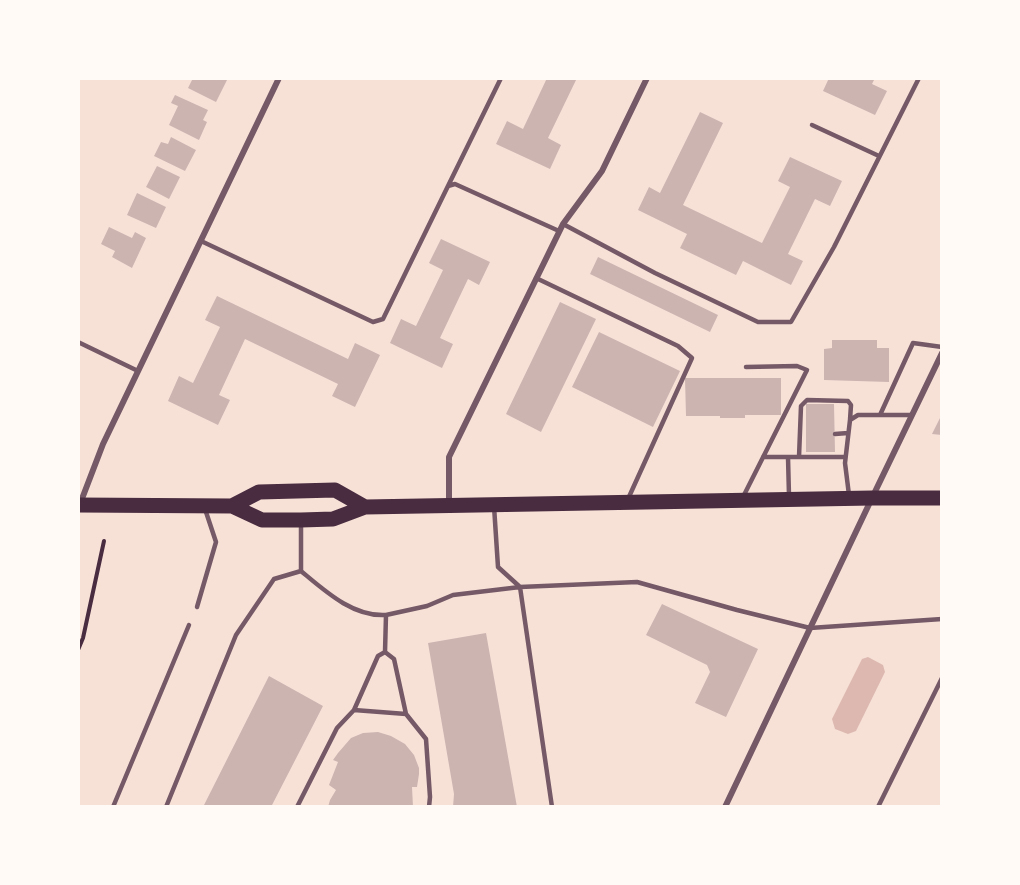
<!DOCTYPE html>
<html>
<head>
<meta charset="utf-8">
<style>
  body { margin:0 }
  #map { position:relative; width:1020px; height:885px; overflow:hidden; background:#f7e1d7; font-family:"PT Sans",sans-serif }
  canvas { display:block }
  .frame { position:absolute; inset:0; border:80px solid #fffaf5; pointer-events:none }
</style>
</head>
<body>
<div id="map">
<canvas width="1020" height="885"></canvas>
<div class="frame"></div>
</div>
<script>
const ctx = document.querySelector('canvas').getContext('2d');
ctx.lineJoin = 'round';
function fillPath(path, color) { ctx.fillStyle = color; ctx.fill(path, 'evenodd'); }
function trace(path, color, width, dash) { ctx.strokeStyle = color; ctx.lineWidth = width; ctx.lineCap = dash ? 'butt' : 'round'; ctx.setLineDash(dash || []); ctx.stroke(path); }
fillPath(new Path2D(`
  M868,657L883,665L885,672L856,731L848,734L835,729L832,719L862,659Z`), '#dcb8b0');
fillPath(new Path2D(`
  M193,78H228L216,102L188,88Z
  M547,78H577L548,138L561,145L550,169L496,144L507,121L523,129Z
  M829,78H875L872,84L887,91L875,115L823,91Z
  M175,95L208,110L203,120L207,122L199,140L169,125L178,106L171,103Z
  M700,112L723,123L683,205L762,243L790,187L778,181L790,157L842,181L830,206L815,199L788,254L803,261L791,285L743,261L736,275L680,248L687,234L638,210L649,187L660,193Z
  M171,137L196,150L185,171L154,156L161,142L168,144Z
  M157,166L180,177L169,199L146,187Z
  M137,193L166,207L156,228L127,215Z
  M109,227L132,238L135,232L146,238L132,268L112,257L115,251L101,244Z
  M441,239L490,262L479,285L468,279L440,338L453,344L442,368L390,343L401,319L416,326L443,270L429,263Z
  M598,257L718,315L710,332L590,274Z
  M217,296L348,359L355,343L380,355L355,407L332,396L338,384L245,339L219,395L230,400L218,425L168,401L179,376L193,383L220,327L205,320Z
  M560,302L596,319L541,432L506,414Z
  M599,332L680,371L653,427L572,387Z
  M832,340H877V348H889V382L824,380V349L832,348Z
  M685,378H781V415H745V418H720V416H686Z
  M806,404H834L835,452H806Z
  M942,414V435L932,434Z
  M662,604L758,649L726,717L695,703L710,672L707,665L646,635Z
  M486,633L517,807H453L454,794L428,643Z
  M269,676L323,706L271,807H203Z
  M378,732L391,736L405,744L414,755L419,768V774L417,787H412L413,807H328L330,800L336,790L329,785L338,762L333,760L338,753L351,738L363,733Z`), '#ccb4b1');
trace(new Path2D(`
  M78,650L83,638L104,541`), '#4a2c40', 4);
trace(new Path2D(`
  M812,125L879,156
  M448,186L501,78
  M563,224L655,273L758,322H791L834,247L919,78
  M201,241L373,322L383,319L448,186L455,184L559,231
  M536,278L678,346L692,358L628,499
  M78,342L138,371
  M880,415L913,343L942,347
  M835,434L848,433
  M763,457H788
  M799,457L801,406L807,400L848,401L851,405L850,420
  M849,495L845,463L850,420L858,415H911
  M789,496L788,457H845
  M743,497L807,370L797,366L746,367
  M494,506L498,567L520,587L637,582L737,610L810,628L942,619
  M301,571C325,591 353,617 386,615L385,652
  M301,571V523
  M197,607L216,542L205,509
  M386,615L427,606L453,595L520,587L552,807
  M385,652L394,659L406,714L426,739L430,797L429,807
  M354,710L406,714
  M113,807L189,625
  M166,807L236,635L274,579L301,571
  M297,807L337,728L354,710L378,656L385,652
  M878,807L942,678`), '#755966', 4.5);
trace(new Path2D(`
  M449,503V457L563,224L602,171L647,78
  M80,504L103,444L279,78
  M725,807L872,498L942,353`), '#755966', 6);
trace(new Path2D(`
  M78,505L232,506L262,520H301L333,519L365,507L872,498H942
  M232,506L259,492L335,490L365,507`), '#4a2c40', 15);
</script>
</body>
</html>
